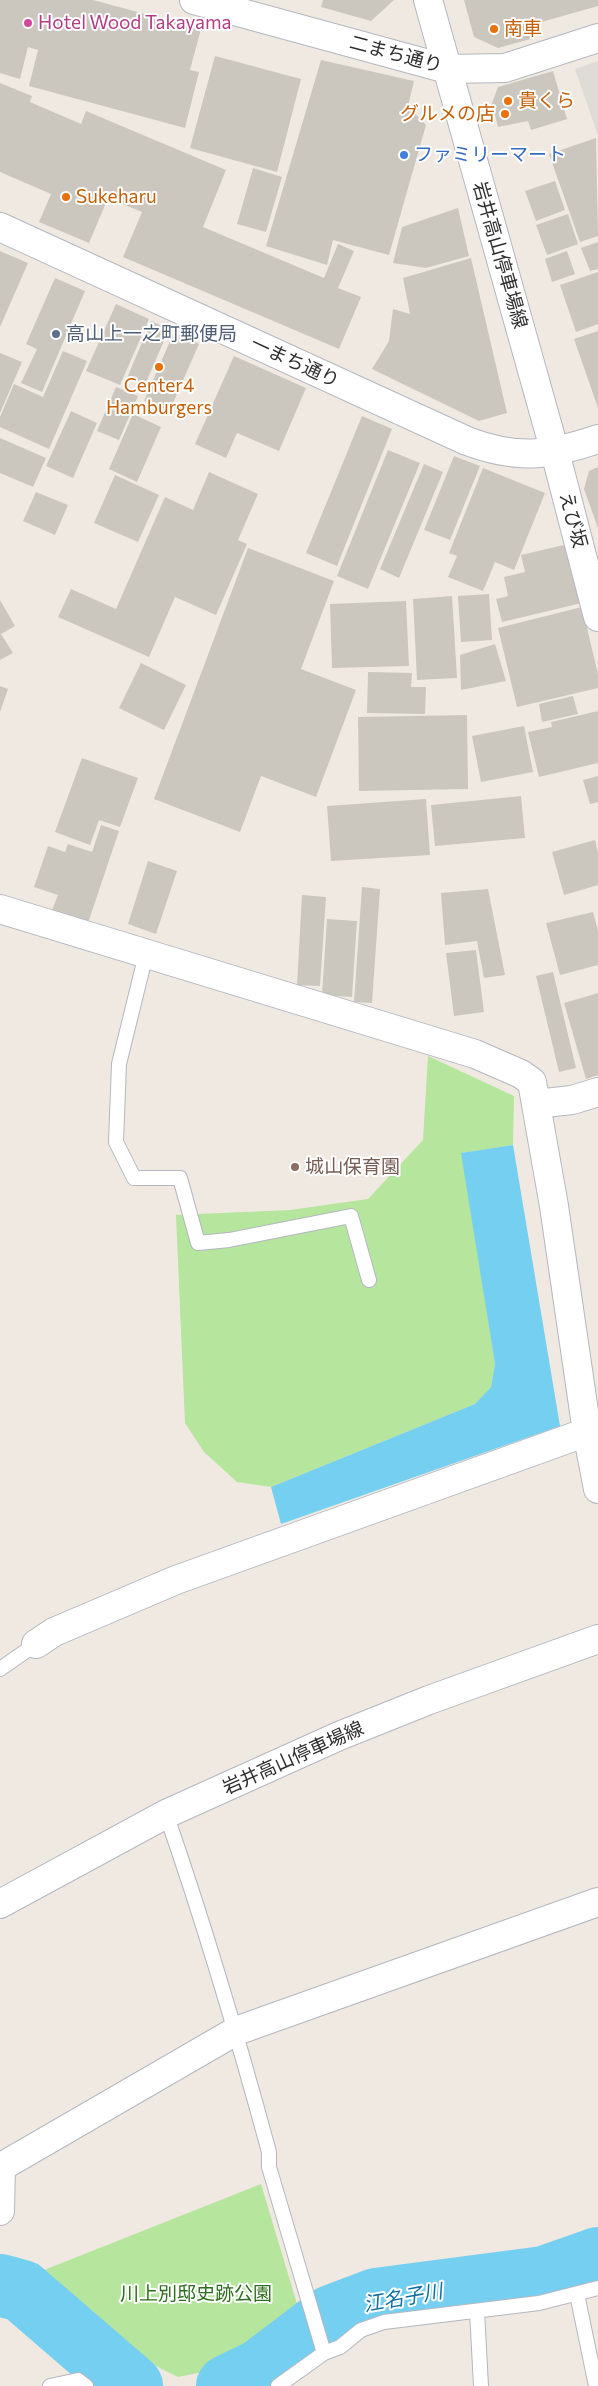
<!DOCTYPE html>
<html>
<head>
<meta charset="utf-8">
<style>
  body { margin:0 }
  canvas { display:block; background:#efe9e1 }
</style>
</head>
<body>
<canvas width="598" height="2386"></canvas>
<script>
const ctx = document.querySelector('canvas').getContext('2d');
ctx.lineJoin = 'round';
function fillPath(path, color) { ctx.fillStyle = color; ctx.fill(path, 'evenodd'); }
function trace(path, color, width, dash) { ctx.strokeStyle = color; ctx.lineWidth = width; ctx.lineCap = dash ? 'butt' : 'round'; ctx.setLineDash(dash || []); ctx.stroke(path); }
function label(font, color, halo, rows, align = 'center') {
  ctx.font = font + ' Commissioner,"Noto Sans JP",sans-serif'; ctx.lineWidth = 4; ctx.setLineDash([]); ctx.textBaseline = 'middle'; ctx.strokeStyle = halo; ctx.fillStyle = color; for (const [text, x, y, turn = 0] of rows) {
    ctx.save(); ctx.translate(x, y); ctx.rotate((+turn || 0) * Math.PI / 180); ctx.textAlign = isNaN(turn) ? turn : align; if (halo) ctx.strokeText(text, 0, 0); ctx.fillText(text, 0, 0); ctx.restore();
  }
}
fillPath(new Path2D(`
  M428,1056L514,1096L513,1145L462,1153L495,1364L491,1387L475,1404L271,1487L237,1482L204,1452L185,1423L176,1215L290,1210L368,1199L423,1140Z
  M261,2184L300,2314L228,2367L178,2377L154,2365L39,2272Z`), '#b6e59e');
fillPath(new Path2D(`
  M598,61V136L575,69Z`), '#dfdcd8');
fillPath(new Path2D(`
  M513,1145L560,1426L281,1524L271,1487L475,1404L491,1387L495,1364L461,1153Z`), '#75cff0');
trace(new Path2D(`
  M0,2285L22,2291L132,2386
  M227,2386L260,2370L331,2316L376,2299L544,2277L598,2258`), '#75cff0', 62);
fillPath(new Path2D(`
  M0,0H93L201,29L190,70L199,72L185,128L29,86L38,50L28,47L20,79L0,73Z
  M323,0H394L371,21L321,7Z
  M464,0H598V6L531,25L534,38L498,48L474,37Z
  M215,56L301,79L277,172L190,148Z
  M321,60L414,81L408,106L426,125L389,255L333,240L327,265L266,246Z
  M553,71L567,119L531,130L528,121L498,127L492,103L498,87Z
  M0,83L32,96L30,102L81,124L86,111L226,170L203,227L324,278L338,244L354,251L338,288L361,297L339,349L123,257L142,212L108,198L89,243L39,222L51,194L0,172Z
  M596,138L598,236L580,242L549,154Z
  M253,168L282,177L266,232L237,224Z
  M555,181L565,210L536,221L525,191Z
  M458,208L469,256L426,268L393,263L402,227Z
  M568,214L578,244L547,255L536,225Z
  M598,242V269L590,271L581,248Z
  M0,251L28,263L0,327Z
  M567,251L575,274L552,282L545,259Z
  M471,258L507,413L479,421L372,369L389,341L393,309L410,314L403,278Z
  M598,272V324L576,332L560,285Z
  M55,278L85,291L42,392L21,383L37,349L26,344Z
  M116,304L149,319L120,385L86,371Z
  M151,321L169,329L145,385L127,378Z
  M598,331V408L574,339Z
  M174,332L199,344L169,412L144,401Z
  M63,351L87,361L49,449L0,427V417L14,384L43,397Z
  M0,353L22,362L0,413Z
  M234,356L306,388L279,451L237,433L226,458L195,444Z
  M116,387L138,396L119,440L97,431Z
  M71,411L97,423L73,478L46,466Z
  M133,414L161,427L137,482L109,469Z
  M362,416L392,429L337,566L306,553Z
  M0,438L46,458L33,487L0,473Z
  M388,450L420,463L368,589L337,576Z
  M454,456L480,466L450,540L424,530Z
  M424,464L443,472L399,578L380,569Z
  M598,467V528L584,489L589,471Z
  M483,468L545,493L514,570L495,562L483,591L448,577L457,556L449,553Z
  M209,472L258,494L238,540L247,544L216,615L175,597L149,657L58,617L71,589L116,609L165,497L193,510Z
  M115,475L159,495L138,542L94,523Z
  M36,492L68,505L55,535L23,521Z
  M568,544L582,603L502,622L496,599L508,596L504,577L525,572L521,555Z
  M248,548L334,581L301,669L356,690L316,797L261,776L240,832L154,799Z
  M489,594L492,640L461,642L458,596Z
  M452,596L457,678L417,680L413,599Z
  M0,600L15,626L1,634L13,653L0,660Z
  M406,601L409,666L332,668L330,604Z
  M582,607L598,674V688L517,707L498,628Z
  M495,644L506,681L461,690L460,655Z
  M141,663L186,685L164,730L119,708Z
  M368,672L412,673L411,687H426L425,714L367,713Z
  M0,686L8,689L0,712Z
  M573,696L578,714L542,722L539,704Z
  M598,711V763L539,777L528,732L552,727L551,722Z
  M467,715L468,789L359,791L358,717Z
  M524,726L533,772L481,782L472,736Z
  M82,758L138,778L120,827L99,820L90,845L55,832Z
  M598,776V802L590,804L583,780Z
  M521,796L525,838L435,846L431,805Z
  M426,799L430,855L331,861L327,806Z
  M101,825L119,831L88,923L52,910L58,895L34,887L48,846L65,852L68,844L92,852Z
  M595,840L598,853V885L564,895L552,852Z
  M148,861L177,871L156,934L128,924Z
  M362,887L380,889L372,1003L354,1002Z
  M488,889L505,975L484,978L477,941L445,945L441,893Z
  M302,895L326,897L320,986L297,985Z
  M593,912L598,931V965L560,975L546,923Z
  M327,919L357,921L352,997L322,995Z
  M476,950L484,1012L454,1016L446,953Z
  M553,972L576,1068L559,1072L536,976Z
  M598,993V1075L586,1079L564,1003Z`), '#cbc7bf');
const lane = new Path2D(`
  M146,954L119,1064L116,1142L134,1178H180L198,1243L229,1240L351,1216L369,1280
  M0,1669L36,1644
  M166,1814C205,1926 238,2038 269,2152V2167L324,2353
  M577,2294L596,2386
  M477,2311L481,2386
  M50,2386L78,2380L86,2386
  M278,2386L324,2353L340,2347L361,2330L384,2322L539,2303L598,2288`);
const street = new Path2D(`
  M194,0L447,69L505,68L598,38
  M0,227L467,441C518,460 548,456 598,439
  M0,909L475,1054L521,1074L532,1082L554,1206L587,1432L598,1489
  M536,1104L572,1100L598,1092
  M36,1644L54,1632L176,1580L587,1432
  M0,2211L1,2167L236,2031L598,1902`);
const secondary = new Path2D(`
  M428,0L555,452L598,617
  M0,1904L166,1814L339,1736L429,1700L598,1639`);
trace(lane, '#b4b7c1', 16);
trace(street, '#b4b7c1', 30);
trace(secondary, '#b4b7c1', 30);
trace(lane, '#fff', 14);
trace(street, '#fff', 28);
trace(secondary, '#fff', 28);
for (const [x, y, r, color] of [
  [28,23,5,"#d1479c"],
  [494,29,5,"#e8710a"],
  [508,101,5,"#e8710a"],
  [505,114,5,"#e8710a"],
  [404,155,5,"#3f7fe0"],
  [66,197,5,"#e8710a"],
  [56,334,5,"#5c6f8a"],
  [159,367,5,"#e8710a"],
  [295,1167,5,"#8d6e63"]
]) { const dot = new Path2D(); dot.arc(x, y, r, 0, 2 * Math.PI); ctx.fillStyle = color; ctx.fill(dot); trace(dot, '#fff', 2); }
label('19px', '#b23c85', '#fff', [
  ["Hotel Wood Takayama",38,23]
], 'left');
label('19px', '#c56008', '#fff', [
  ["南車",504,29],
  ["貴くら",518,101],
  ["グルメの店",495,114,"right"],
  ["Sukeharu",76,197],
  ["Center4",159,386,"center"],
  ["Hamburgers",159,408,"center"]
], 'left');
label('19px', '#2e2e2e', '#fff', [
  ["二まち通り",396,54,15],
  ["岩井高山停車場線",500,255,74],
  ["一まち通り",295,362,25],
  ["えび坂",573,520,75],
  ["岩井高山停車場線",293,1758,-24]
]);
label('19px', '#366cbe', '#fff', [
  ["ファミリーマート",414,155]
], 'left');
label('19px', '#4e5e75', '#fff', [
  ["高山上一之町郵便局",66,334]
], 'left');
label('19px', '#785e54', '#fff', [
  ["城山保育園",305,1167]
], 'left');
label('19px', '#2c6e1b', '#fff', [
  ["川上別邸史跡公園",196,2294]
]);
label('italic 20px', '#0d6fa3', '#fff', [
  ["江名子川",403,2298,-10]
]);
</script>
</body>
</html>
